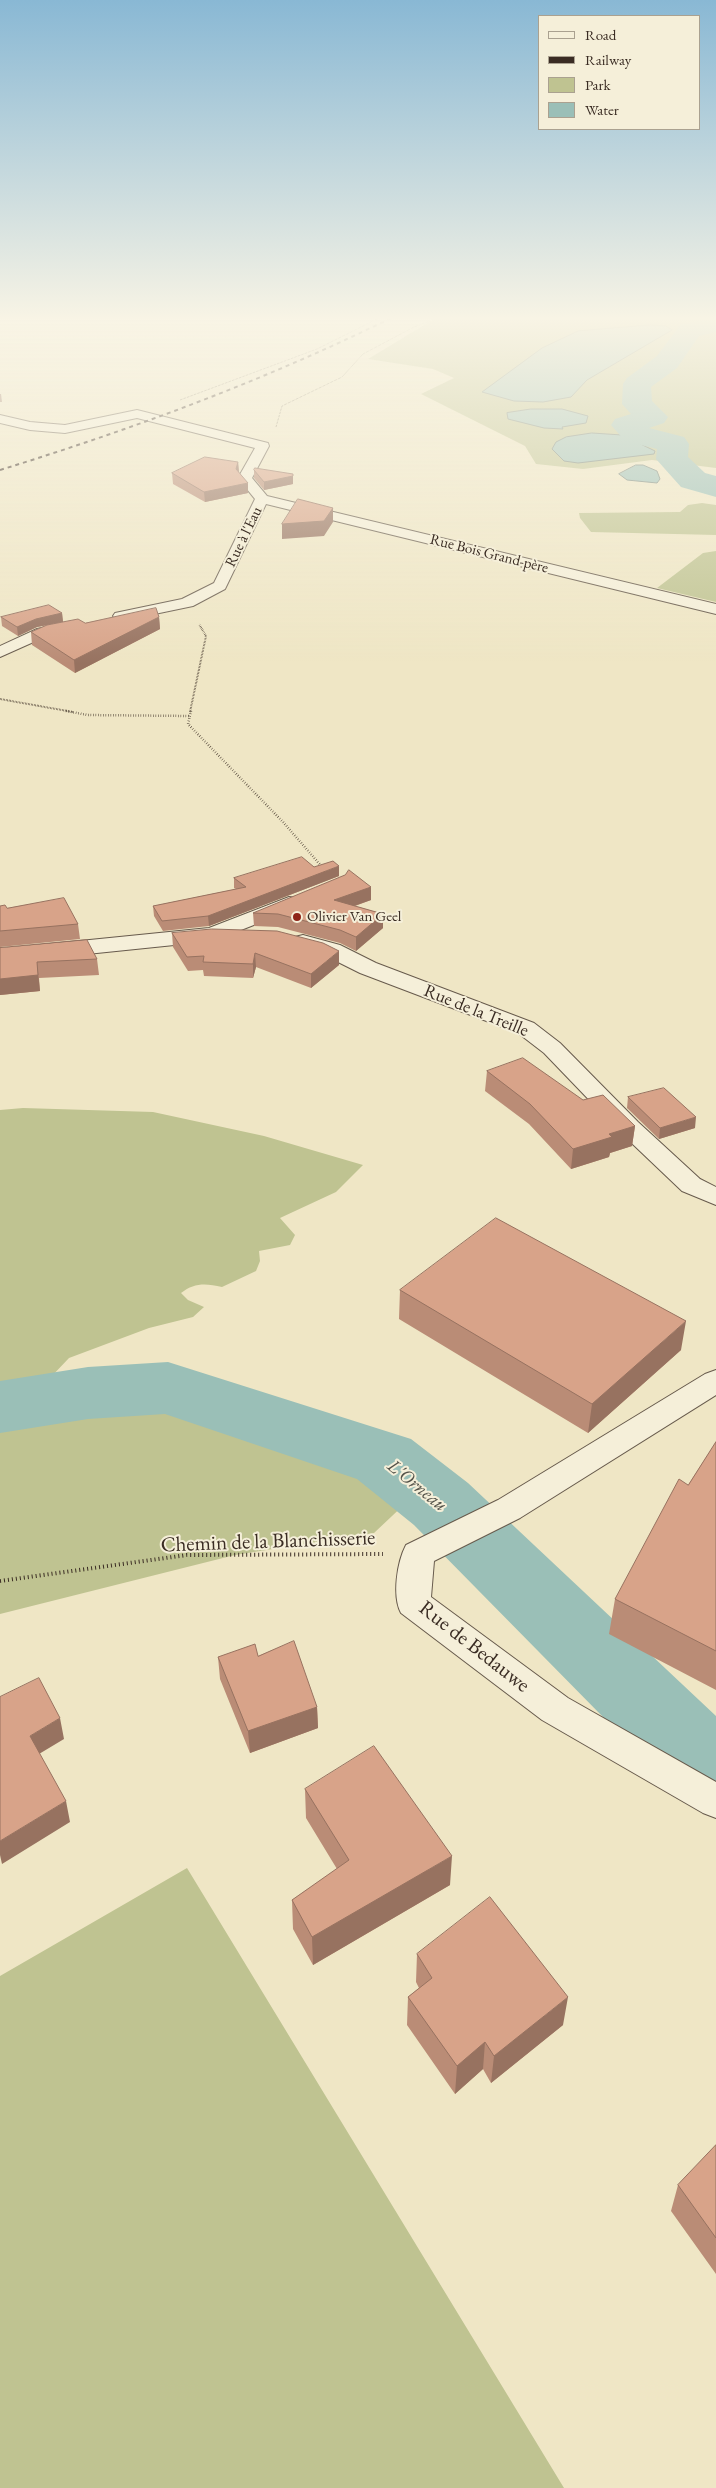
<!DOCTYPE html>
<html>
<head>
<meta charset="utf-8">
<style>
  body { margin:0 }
  #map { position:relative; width:716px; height:2488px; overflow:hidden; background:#efe6c5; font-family:"EB Garamond",serif }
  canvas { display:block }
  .legend { position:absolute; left:538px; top:15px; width:162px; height:115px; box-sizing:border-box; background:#f5efd9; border:1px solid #aaa190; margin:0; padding:6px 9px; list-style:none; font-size:15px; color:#3a2c23 }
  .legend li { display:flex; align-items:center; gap:10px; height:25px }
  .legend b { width:25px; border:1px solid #aaa190 }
</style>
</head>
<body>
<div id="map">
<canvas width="716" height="2488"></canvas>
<ul class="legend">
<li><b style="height:6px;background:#f5efd9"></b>Road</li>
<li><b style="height:6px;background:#3a2c23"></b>Railway</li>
<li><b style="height:14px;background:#bfc391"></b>Park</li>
<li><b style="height:14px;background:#9abfb7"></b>Water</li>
</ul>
</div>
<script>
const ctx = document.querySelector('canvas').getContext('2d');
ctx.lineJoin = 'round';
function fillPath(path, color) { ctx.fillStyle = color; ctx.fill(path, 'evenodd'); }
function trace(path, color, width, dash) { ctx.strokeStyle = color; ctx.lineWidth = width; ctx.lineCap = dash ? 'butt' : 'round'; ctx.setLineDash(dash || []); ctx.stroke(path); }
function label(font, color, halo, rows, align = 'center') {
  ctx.font = font + ' "EB Garamond",serif'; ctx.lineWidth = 4; ctx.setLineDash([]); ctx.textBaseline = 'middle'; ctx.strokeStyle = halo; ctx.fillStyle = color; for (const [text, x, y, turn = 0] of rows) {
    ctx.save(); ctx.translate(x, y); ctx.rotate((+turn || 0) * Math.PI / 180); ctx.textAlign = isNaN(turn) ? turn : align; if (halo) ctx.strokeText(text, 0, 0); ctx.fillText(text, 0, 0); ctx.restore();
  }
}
fillPath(new Path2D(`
  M444,316H716V468L652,460L583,469L536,464L525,446L421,394L454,378L433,369L368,359L434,319Z
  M702,503L716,505V535L591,532L580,518L579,513L680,512L688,505Z
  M716,551V602L657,588L703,553Z
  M23,1108L153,1112L264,1136L363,1165L336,1192L280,1218L295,1235L290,1245L259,1251L260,1261L256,1271L222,1287C205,1283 194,1283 181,1293L188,1300L204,1307L193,1317L149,1328L69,1358L50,1378L0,1383V1110Z
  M110,1402L159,1403L357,1466L409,1500L374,1533L235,1555L0,1614V1420Z
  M187,1868L564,2488H0V1976Z`), '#bfc391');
const water = new Path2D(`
  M650,325L666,326L672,330L587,380L571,397L543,402L514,401L482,392L542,348L578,331Z
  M531,409H562L588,416L586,423L562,427L563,429L544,428L508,419L507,413Z
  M592,433L622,435L655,451L654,454L578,463L564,461L552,449L556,442L566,437Z
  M636,465H643L657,471L660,479L657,483L627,480L619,474Z`);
fillPath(water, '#9abfb7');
trace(water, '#74847c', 1);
fillPath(new Path2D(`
  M706,316H716V332L699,336L677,368L651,387L652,401L668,417L664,423L649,428L684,437L689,444L688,457L705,473L716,476V497L681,487L656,459L657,449L625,441L611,425L615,419L631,414L622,404L623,384L627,378L657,356L681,324L698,321Z
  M168,1362L411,1439L468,1483L716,1716V1801L685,1790L665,1780L414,1525L357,1479L165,1414L88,1419L0,1433V1381L88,1367Z`), '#9abfb7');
const minor = new Path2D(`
  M137,410L268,443L269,446L252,478L267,496L716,604V614L266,504L225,589L193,606L121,621L115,619L113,616L115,613L182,599L214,583L255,499L238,478L255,448L137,418L65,433L30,430L0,423V415L30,422L65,425Z
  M67,623L73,625L75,628L73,631L47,636L0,657V646L37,629Z
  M289,897L297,898L300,903L297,908L213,941L0,963V949L209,928Z
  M303,935L340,945L376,963L534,1023L560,1043L638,1122L700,1179L716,1187V1205L682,1191L620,1132L544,1053L518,1033L360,973L324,955L295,947L292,942L295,937Z
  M716,1370V1395L520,1518L434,1561L431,1597L568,1698L716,1782V1818L703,1813L542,1720L401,1613C392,1596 397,1562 406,1545L498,1500L705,1374Z`);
trace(minor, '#675a4c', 2);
trace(new Path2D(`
  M180,400L317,349L383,316
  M276,427L282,406L342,377L363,354L414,327L442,316`), '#3a2c23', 1, [0.5, 1]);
trace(new Path2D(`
  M0,699L73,712
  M190,712L206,636L199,624`), '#3a2c23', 2, [0.5, 1]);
trace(new Path2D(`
  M66,711L88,715L189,716
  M191,711L188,724L283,822L323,868`), '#3a2c23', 2.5, [0.5, 2]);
trace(new Path2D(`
  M0,1581L187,1555L383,1554`), '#3a2c23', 4, [1, 3]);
fillPath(minor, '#f5efd9');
trace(new Path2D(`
  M0,470C136,428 268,379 395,316`), '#3a2c23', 2, [4, 4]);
fillPath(new Path2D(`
  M238,462L239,472L248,493L205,502L173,484L172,473Z
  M254,470L293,474V484L264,490L254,478Z
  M62,613L63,622L37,627L18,636L2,626L1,617Z
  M159,617L160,629L75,673L32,645L31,632L85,623Z
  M314,867L339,876L209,926L163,931L154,916L153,906L236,889L234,888V878Z
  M371,887V900L355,906L383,914V928L356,951L340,943L278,927L254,926L253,913Z
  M0,906L7,908L78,924L80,939L0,947Z
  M172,933L339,965L311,988L256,967L253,978L204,976L203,970L188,971L173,947Z
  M0,948L97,959L99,975L39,978L40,991L0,995Z
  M487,1071L583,1100L635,1126L632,1146L610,1153L609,1157L571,1169L529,1124L485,1091Z
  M628,1097L695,1128L659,1139L627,1108Z
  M400,1290L681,1350L588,1433L399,1319Z
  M716,1442V1690L609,1634L615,1599Z
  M258,1656L317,1707L318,1728L250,1753L220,1679L218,1657Z
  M305,1789L450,1885L313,1965L293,1929L292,1900L337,1869L306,1818Z
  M417,1954L563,2025L491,2083L483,2069L455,2094L407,2025L408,1997L419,1988L416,1982Z
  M716,2145V2274L671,2211L678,2185Z`), '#ba8c76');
fillPath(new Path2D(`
  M0,394H1L2,402H0Z
  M238,462L239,473L236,469Z
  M293,476V484L264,490V482Z
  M248,483V493L205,502L204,492Z
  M333,508V522L324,536L282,539V524Z
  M62,613L63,622L37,627L18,636L17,627L36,619Z
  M159,617L160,629L75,673L74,660Z
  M339,866V876L209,926L208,916Z
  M371,887V900L334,913V900Z
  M383,914V928L356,951V937Z
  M339,951V965L311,988V974Z
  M255,953L256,967L253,978V964Z
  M37,962L40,991L0,995V979Z
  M696,1117L695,1128L659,1139L660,1128Z
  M635,1126L632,1146L610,1153L609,1157L571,1169L573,1149L609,1134Z
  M686,1321L681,1350L588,1433L592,1404Z
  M317,1707L318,1728L250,1753L248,1731Z
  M60,1718L64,1739L34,1757L30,1736Z
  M66,1801L70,1822L2,1864L0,1855V1841Z
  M452,1856L450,1885L313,1965L312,1937Z
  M568,1997L563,2025L491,2083L494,2056Z
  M485,2042L483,2069L455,2094L457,2066Z`), '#977260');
const building = new Path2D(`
  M205,457L238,462L236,469L248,483L204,492L172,473Z
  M255,468L293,474V476L264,482L254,470Z
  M298,499L333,508L324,521L282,524Z
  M49,605L62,613L36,619L17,627L1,617Z
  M156,608L159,617L74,660L31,632L47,625L78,619L85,623Z
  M302,857L314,867L333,861L339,866L208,916L162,921L153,906L246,887L234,878Z
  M349,870L371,887L334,900L383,914L356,937L340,930L278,914L253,913L345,875Z
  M64,898L78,924L0,931V906L5,905L7,908Z
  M212,929L277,931L323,943L339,951L311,974L255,953L253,964L203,962L204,956L187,957L172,933Z
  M87,940L97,959L37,962L38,975L0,979V948Z
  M523,1058L583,1100L603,1095L635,1126L609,1134L612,1137L573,1149L530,1104L487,1071Z
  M664,1088L696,1117L660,1128L628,1097Z
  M496,1218L686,1321L592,1404L400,1290Z
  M716,1442V1651L615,1599L679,1479L688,1485Z
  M294,1641L317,1707L248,1731L218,1657L255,1644L258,1656Z
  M39,1678L60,1718L30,1736L66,1801L0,1841V1697Z
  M374,1746L452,1856L312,1937L292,1900L349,1860L305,1789Z
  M490,1897L568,1997L494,2056L485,2042L457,2066L408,1997L432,1978L417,1954Z
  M716,2145V2238L678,2185Z`);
fillPath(building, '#d8a389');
trace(building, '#977260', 1);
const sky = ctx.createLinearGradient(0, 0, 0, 664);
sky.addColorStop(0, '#89b8d4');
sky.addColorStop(0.48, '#f8f4e5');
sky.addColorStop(1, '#f8f4e500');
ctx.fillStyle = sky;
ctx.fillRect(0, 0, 716, 664);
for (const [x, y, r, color] of [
  [297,917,5,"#8f2418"]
]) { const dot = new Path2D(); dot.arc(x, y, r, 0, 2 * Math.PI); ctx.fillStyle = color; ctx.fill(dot); trace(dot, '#f5efd9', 2); }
label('15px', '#3a2c23', '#f5efd9', [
  ["Rue à l'Eau",244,537,-64],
  ["Rue Bois Grand-père",489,554,14]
]);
label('15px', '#3a2c23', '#f5efd9', [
  ["Olivier Van Geel",307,917]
], 'left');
label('18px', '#3a2c23', '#f5efd9', [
  ["Rue de la Treille",476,1011,22]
]);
label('italic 19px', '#525148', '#f5efd9', [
  ["L'Orneau",417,1486,39]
]);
label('21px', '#3a2c23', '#f5efd9', [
  ["Chemin de la Blanchisserie",268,1542,-2],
  ["Rue de Bedauwe",474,1647,38]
]);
</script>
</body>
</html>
